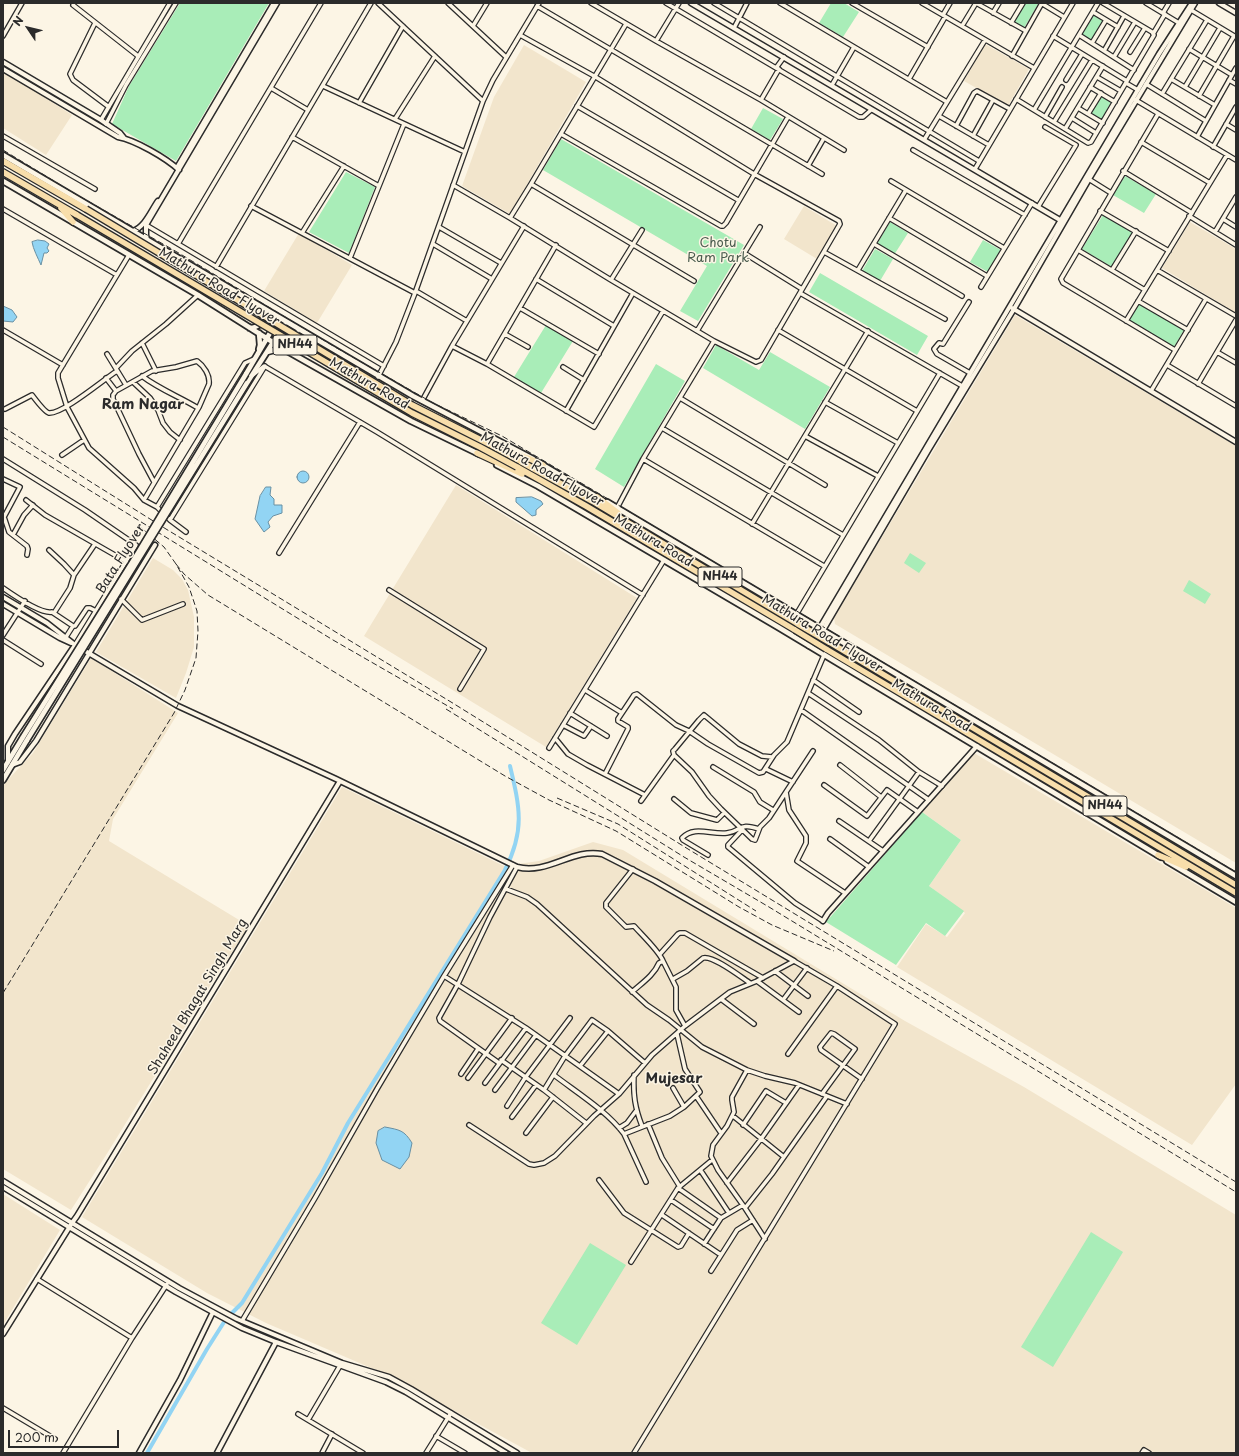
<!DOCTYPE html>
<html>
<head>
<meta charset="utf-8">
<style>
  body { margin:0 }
  #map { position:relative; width:1239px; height:1456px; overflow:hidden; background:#fcf5e5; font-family:"Playpen Sans",sans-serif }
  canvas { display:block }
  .frame { position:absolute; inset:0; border:4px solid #2b2b2b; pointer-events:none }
  .north { position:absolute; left:8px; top:8px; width:40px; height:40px; -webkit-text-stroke:3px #fcf5e5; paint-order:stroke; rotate:305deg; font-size:11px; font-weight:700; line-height:16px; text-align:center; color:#2b2b2b }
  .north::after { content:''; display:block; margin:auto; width:14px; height:18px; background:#2b2b2b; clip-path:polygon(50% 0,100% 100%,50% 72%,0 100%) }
  .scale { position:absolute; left:8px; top:1430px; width:111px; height:18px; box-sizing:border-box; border:2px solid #2b2b2b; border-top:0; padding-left:5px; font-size:12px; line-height:14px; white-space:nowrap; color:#2b2b2b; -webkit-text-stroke:3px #fcf5e5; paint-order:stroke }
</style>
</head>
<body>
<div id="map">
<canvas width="1239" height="1456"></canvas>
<div class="frame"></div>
<div class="north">N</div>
<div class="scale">200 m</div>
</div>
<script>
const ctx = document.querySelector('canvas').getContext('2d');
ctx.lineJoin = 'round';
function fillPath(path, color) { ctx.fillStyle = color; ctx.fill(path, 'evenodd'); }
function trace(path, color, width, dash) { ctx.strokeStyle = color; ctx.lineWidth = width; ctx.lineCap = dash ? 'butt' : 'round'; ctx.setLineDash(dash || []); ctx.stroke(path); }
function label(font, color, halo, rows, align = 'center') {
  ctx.font = font + ' "Playpen Sans",sans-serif'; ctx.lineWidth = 3; ctx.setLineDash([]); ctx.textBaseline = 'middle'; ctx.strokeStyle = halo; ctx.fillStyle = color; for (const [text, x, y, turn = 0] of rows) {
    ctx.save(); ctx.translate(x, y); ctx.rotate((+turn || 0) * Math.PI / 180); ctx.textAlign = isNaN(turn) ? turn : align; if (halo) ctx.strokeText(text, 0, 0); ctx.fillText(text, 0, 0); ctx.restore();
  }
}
fillPath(new Path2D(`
  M985,44L1029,69L1008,106L964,81Z
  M524,45L586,82L510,214L462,186L494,97Z
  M3,71L72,115L46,155L3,128Z
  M804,206L837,226L817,259L784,239Z
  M1190,222L1236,249V313L1162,268Z
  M299,233L352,265L317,323L264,291Z
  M1015,315L1236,446V863L835,624L834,617Z
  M456,485L637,598L546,747L364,636Z
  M153,558L173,570L182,579L188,590L194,617V647L186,673L176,698L96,652Z
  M91,658L178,713L113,819L109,841L249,926L213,981L108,1152L71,1210L3,1169V785L33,753Z
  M974,753L1236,908V1084L1192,1145L897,967L926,924L947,937L965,913L929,886L961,840L922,812Z
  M342,787L504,866L539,861L593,842L623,850L905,1021L1024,1087L1236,1215V1453H532L390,1376L266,1323L207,1293L82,1217Z
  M3,1194L60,1230L3,1325Z`), '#f2e5cc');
fillPath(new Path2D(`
  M180,3H269L176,161L112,124L129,86Z
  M831,3H844L859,12L843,37L819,23Z
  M1026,3H1036L1038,4L1024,28L1014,22Z
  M1094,14L1104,20L1091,40L1081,34Z
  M1101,95L1112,101L1101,120L1090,113Z
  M763,108L783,119L770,140L751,129Z
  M561,139L744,245L698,321L680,311L707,266L543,170Z
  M346,172L375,187L349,253L309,232Z
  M1125,176L1156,194L1144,213L1113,195Z
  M1103,215L1133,233L1112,267L1082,249Z
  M890,222L908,233L894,255L877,244Z
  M983,240L1001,250L988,272L970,262Z
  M875,249L893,259L880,281L862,271Z
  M820,273L928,336L917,355L809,292Z
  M1139,303L1184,330L1174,347L1129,320Z
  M546,325L573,341L541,393L514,377Z
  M716,345L759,370L770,352L830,387L805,429L703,368Z
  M656,364L685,381L624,487L595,469Z
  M910,553L926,563L919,573L904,563Z
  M1189,580L1211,594L1205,604L1183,591Z
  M922,812L961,840L929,886L964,911L945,936L926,923L896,965L826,922Z
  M1091,1232L1123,1252L1053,1367L1021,1347Z
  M590,1243L626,1265L577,1345L541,1323Z`), '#a9edb8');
const water = new Path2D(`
  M38,240L45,241L49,244L47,248L49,251L47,253H44L41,265C38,258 33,249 32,242Z
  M3,306L12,310L17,317L13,322L3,321Z
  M297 477a6 6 0 1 1 12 0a6 6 0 1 1-12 0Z
  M266,487H271L270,495L274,499V505H282V513L273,516L268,522L270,527L264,532L255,519L260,496Z
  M532,497L541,501L543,504L536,510V515L532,516L516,502V498Z
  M385,1127C400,1130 404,1130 412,1143L409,1157L400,1169L382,1160L376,1143L378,1131Z`);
fillPath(water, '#92d4f3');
trace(water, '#6990a3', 1);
trace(new Path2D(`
  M147,1453L207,1349L226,1319L242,1303L322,1173L348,1123L505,870C525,830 520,808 510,766`), '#92d4f3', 4);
const minor = new Path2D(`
  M378,3L483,101
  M448,3L506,57
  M591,3L656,41L761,100L844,150
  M666,3L859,117H863L871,110
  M714,3L979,161
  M780,3L947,102
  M852,3L928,47
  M922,3L1034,68
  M1041,3L1064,17
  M1146,3L1179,23
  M73,5L138,56
  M537,6L822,174
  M1191,10L1236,37
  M1093,12L1118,27
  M993,13L999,3
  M1163,13L1169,3
  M943,15L950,3
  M95,23L70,74L73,80L109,107
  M1011,23L1023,3
  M473,26L487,3
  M962,26L976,3L1026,31
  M734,28L747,3
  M1153,34L1165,14
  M1079,35L1134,70
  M3,36L22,3
  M1053,36L1127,81
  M656,41L679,3
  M1092,43L1106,20
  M1189,49L1232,75
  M1104,51L1124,16
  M1130,52L1145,28
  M1012,56L1042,3
  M1114,57L1135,22
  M776,68L784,57
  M1097,77L1121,91
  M909,79L945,17
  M1171,79L1215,105
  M1066,80L1082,54
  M1229,80L1236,84
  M1126,83L1138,90
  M1146,84L1206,121
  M832,85L854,47
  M323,86L465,152
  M1090,87L1115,102
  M1185,87L1220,28
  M271,88L308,110
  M1162,94L1207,20
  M1199,96L1234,36
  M1016,99L1088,143L1091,142L1154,35L1152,32L1103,3
  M1134,99L1236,160
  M761,100L779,69
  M359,103L403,26
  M577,106L738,200
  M1078,108L1103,123
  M1034,110L1098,3
  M1088,114L1101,93
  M1158,114L1061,279L1063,283L1175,350
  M939,116L989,145
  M1045,117L1062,87
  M1072,118L1096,133
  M395,119L435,56
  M101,120L170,3
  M1054,122L1092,60
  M106,124L126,85L176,3
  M1226,124L1236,130
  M956,126L974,93L977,91L1010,109
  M1065,129L1103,66
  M561,134L721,226H723L726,223L788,117
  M3,136L95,189
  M973,136L993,100
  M292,137L379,186
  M1197,137L1236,68
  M924,140L985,40
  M1141,142L1210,183
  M1213,147L1236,107
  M913,150L1025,215
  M808,166L824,138
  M975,169L1073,3
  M1123,171L1192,213
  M1087,178L1111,193
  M891,181L1004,248
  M531,184L694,281
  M453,185L510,218L611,280L714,341L756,362L761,360L840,224L839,221L754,174L594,76L520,35
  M251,206L415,293
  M1038,207L1076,145L1045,127
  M3,209L117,275
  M1100,211L1169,251
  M1189,216L1236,245
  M510,218L531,184L626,24
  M889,218L987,276
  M1223,219L1236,227
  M146,225L384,366
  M439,227L501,263
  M1215,232L1236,197
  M302,233L344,166
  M178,244L321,3
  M433,244L492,279
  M874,244L962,296
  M1078,250L1145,290
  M824,252L945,319
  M744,253L802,289
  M129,255L58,373V378L67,407L89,448L134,488L144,500L157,507L170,520L265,366
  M350,258L404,124
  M216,267L371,3
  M858,270L906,190
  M1112,270L1136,231
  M1157,270L1236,316
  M536,279L614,326
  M611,280L642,230
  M981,287L1032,203
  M416,291L467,321
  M800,293L964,387
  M1138,301L1188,330
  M969,302L943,344L939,343L934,349L937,354L970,373
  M520,308L599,354
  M1126,321L1227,155
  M3,330L63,365
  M778,330L917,411
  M697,331L760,227
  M505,334L528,347
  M142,343L156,371
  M452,346L487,364L594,427L663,311
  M1217,352L1236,363
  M107,354L126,385
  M487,364L556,245
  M1167,365L1236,406
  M563,367L584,380
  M116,368L132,351L166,324L198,295
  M253,375L264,366L266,367L377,432L643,595
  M142,376C159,389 180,397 198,408
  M378,377L396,342L415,293L483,101L493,80L539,3
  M106,378L116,391
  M133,382L150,398L158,410L163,423L170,432L180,440
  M1198,384L1236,320
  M1151,391L1206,299
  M680,398L825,485
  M422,401L452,346L524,226
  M825,402L898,443
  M5,409L32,395C35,399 45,412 49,413C63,414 104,379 117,371
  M566,411L633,293
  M662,428L843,535
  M805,436L878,476
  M62,455L84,440
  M3,459L85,510L136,545L75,645
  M643,459L824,566
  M3,479L20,487L4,517L9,532L27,546L28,549L27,555
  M26,500L45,515L127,562
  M144,500L199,407L209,384C210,375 204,366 197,361L176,367L152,371L116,391L113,395V399L139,454L154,482
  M157,507L245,363L254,359
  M617,508L643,459L714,341
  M170,520L186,532
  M752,524L868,331
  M13,535L24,515L33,505
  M49,550L64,564L74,575
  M279,553L360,422
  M3,588C13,595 41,614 52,612L73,626H75L87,608H90L96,611
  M389,590L484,649L460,689
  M121,599L142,620L183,604
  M54,613L70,588L74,575L95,544
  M796,615L940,373
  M3,635L25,601
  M66,637L73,626
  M3,640L41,664
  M813,680L859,712
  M585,690L622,713
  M808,693L879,740L919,772L942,786
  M801,710L929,800
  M570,713L607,736
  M563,725L584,736L591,726
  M555,738L568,754L587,765L645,795
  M549,748L664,560
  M813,751L786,792L789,810L806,836V843L797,861L845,893
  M674,755L692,772L709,796L721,809L752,839L755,840L760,827L769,818L786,792
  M840,765L881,797
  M713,767L754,792L760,802L773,810
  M766,769L793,782
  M605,774L628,729V727L618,721V719L634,695L637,694L676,725L689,731L708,744L759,773L763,772L774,755L787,742L824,655
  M824,785L867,816L887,790L918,812
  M674,799L691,813L717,820L724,813
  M641,801L674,755L673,751L675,749L699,720L704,715L739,744L762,756L772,757
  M839,821L883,851
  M742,830L728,845V847L795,903L823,921
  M830,839L869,867
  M869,841L919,772
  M708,855L683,840L682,838C694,825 711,835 727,833C742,831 739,822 759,829
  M633,869L606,903V907L626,927L634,926C642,935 659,951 663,961
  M506,889L527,897L537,904L647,1005L669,1020L702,1047L747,1070L765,1076L795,1083L847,1104
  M660,954L678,934L680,933H685L763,978
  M775,971L808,996
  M444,976L526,1028L619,1094
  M673,979L687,971L703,958C713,955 741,977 750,983
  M757,981L799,1012
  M632,992C642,983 654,975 659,963L663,961L676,987V1010L685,1026
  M721,999L754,1024
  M783,1000L807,968
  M788,1054L837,986
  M501,1060L544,1090L586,1123
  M499,1063L440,1021L439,1018L458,984L490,917L517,867
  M580,1066L608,1031
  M747,1070L732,1097V1100L734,1112L727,1126L713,1145L711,1156L718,1170L745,1208L765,1239
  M461,1074L478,1049
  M554,1075C576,1092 607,1111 624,1134L646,1182
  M634,1075C633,1095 635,1108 642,1126
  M468,1078L512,1018
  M485,1083L526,1028
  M673,1088L684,1107
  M495,1090L536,1035
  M544,1090L565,1056L592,1020L608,1031L645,1063
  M822,1094L855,1049L834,1034L831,1033L820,1047L821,1050L862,1079
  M696,1096L721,1133
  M507,1106L525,1078L570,1018
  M733,1116L784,1157
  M512,1117L536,1085
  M648,1124L662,1158L680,1187
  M469,1125L529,1164L534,1165L544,1163L555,1156L594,1116L619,1094L652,1055L685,1026L730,992L757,981L794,961L837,986L895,1024L634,1453
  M743,1125L766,1091L786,1103
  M619,1128L627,1123L636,1111
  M526,1133L553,1097
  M624,1134L670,1116L684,1107L700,1092L685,1069L677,1034
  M712,1160L678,1188L721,1218
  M701,1171L729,1213
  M599,1180L624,1213L678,1247L681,1246L689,1233
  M727,1183L761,1139L799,1085
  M671,1200L714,1229
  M745,1208L772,1174L827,1096
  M662,1215L721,1255
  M704,1244L721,1218L743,1205
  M631,1262L678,1188
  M711,1271L737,1230L753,1220
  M37,1279L132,1338
  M242,1321L315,1198L377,1089L444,976L513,865
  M3,1408L55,1439
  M298,1414L363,1453
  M308,1420L341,1364
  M436,1436L465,1453
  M63,1453L132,1338L167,1284
  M322,1453L332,1434
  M426,1453L451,1413
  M1142,1453L1144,1450L1149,1453`);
const tertiary = new Path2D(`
  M691,3L1060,220
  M1219,3L1236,13
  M3,62L101,120L120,133L124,138
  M3,69L118,137C135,140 166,158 179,170
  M178,166L274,3
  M133,231C145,227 151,211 158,201
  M147,240L146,235V225L277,3
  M1012,308L1236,442
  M3,597L47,623L75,645L178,706L336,779L517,867C548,875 572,848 602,854L655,881L794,961
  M3,604L60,638L71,643
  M815,644L929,449L1014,309L1089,179L1195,3
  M809,646L1159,54L1192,3
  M8,762V746L15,734L75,645
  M12,765L20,762L36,741L155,545
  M823,921L828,913L977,746
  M3,1181L179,1288L237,1319L342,1363L389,1377L411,1389L517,1453
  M3,1187L176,1292L242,1328L276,1342L386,1382L406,1392L506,1453
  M3,1334L72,1223L77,1216L340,781
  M139,1453L180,1380L213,1312
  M217,1453L276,1342`);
const secondary = new Path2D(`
  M3,155L413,396L533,459
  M3,181L198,295L282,348L411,421L479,454
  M250,328C259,327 263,323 264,314
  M259,349L260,345L259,333
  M267,352L282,348
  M290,352V340L297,333
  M246,374L277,321
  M247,383L284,325
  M541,464L600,499
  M497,465L538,486L778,627L1161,857
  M607,502L1236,876
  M3,770L23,737
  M3,780L27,740
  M1167,861L1236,902`);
const trunk = new Path2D(`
  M3,161L86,209
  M3,172L77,215
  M61,208L73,222
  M489,444L592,501L798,624
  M477,453L522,474
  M510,453L530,459L543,465
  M517,467L586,506L795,630
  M597,497L618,513
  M829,642L1236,885
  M826,649L1236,893
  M1158,855L1186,867`);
trace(minor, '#2b2b2b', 6);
trace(tertiary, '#2b2b2b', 7);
trace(secondary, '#2b2b2b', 8);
trace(trunk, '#2b2b2b', 8);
trace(minor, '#fcf5e5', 3.5);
trace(tertiary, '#fcf5e5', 4);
trace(secondary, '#fcf5e5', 4.5);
trace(trunk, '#f8deab', 5.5);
trace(new Path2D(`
  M3,150L72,192L177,252L335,347L433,403L502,436L1236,872
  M3,427L166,529L451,702L688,849L1236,1182
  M3,437L333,640L453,709
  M176,564L184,574L208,595L505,776L549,800L616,831L739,907L772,925L834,951
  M446,709L684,857L769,907L1236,1192
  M557,798L618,824L756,911
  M3,993L174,713L185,690L196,658L198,631L197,611L189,587L176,564L164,547L138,525`), '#2b2b2b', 1, [6, 3]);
const secondaryBridge = new Path2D(`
  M23,737L138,553L246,374
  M27,740L247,383`);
const trunkBridge = new Path2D(`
  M86,209L412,405L489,444
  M77,215L412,413L480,447L517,467
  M798,624L829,642
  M795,630L826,649`);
trace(secondaryBridge, '#2b2b2b', 8, []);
trace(trunkBridge, '#2b2b2b', 8, []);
trace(secondaryBridge, '#fcf5e5', 4.5);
trace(trunkBridge, '#f8deab', 5.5);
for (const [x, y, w] of [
  [295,345,44],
  [720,577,44],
  [1105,806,44]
]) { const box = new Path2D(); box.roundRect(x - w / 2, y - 10, w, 20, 3); ctx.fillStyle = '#fcf5e5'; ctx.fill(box); trace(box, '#2b2b2b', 1); }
label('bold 12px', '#2b2b2b', null, [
  ["NH44",295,345],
  ["NH44",720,577],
  ["NH44",1105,806]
]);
label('13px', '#4a5c4e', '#fcf5e5', [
  ["Chotu",718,243],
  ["Ram Park",718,258]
]);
label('13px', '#2b2b2b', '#fcf5e5', [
  ["Mathura Road Flyover",219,287,31],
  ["Mathura Road",369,384,30],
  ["Mathura Road Flyover",542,470,29],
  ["Mathura Road",653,541,31],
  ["Bata Flyover",121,559,-58],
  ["Mathura Road Flyover",822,634,31],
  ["Mathura Road",931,706,31],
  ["Shaheed Bhagat Singh Marg",198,997,-59]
]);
label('bold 14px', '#2b2b2b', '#fcf5e5', [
  ["Ram Nagar",143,405],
  ["Mujesar",674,1079]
]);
</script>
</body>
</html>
